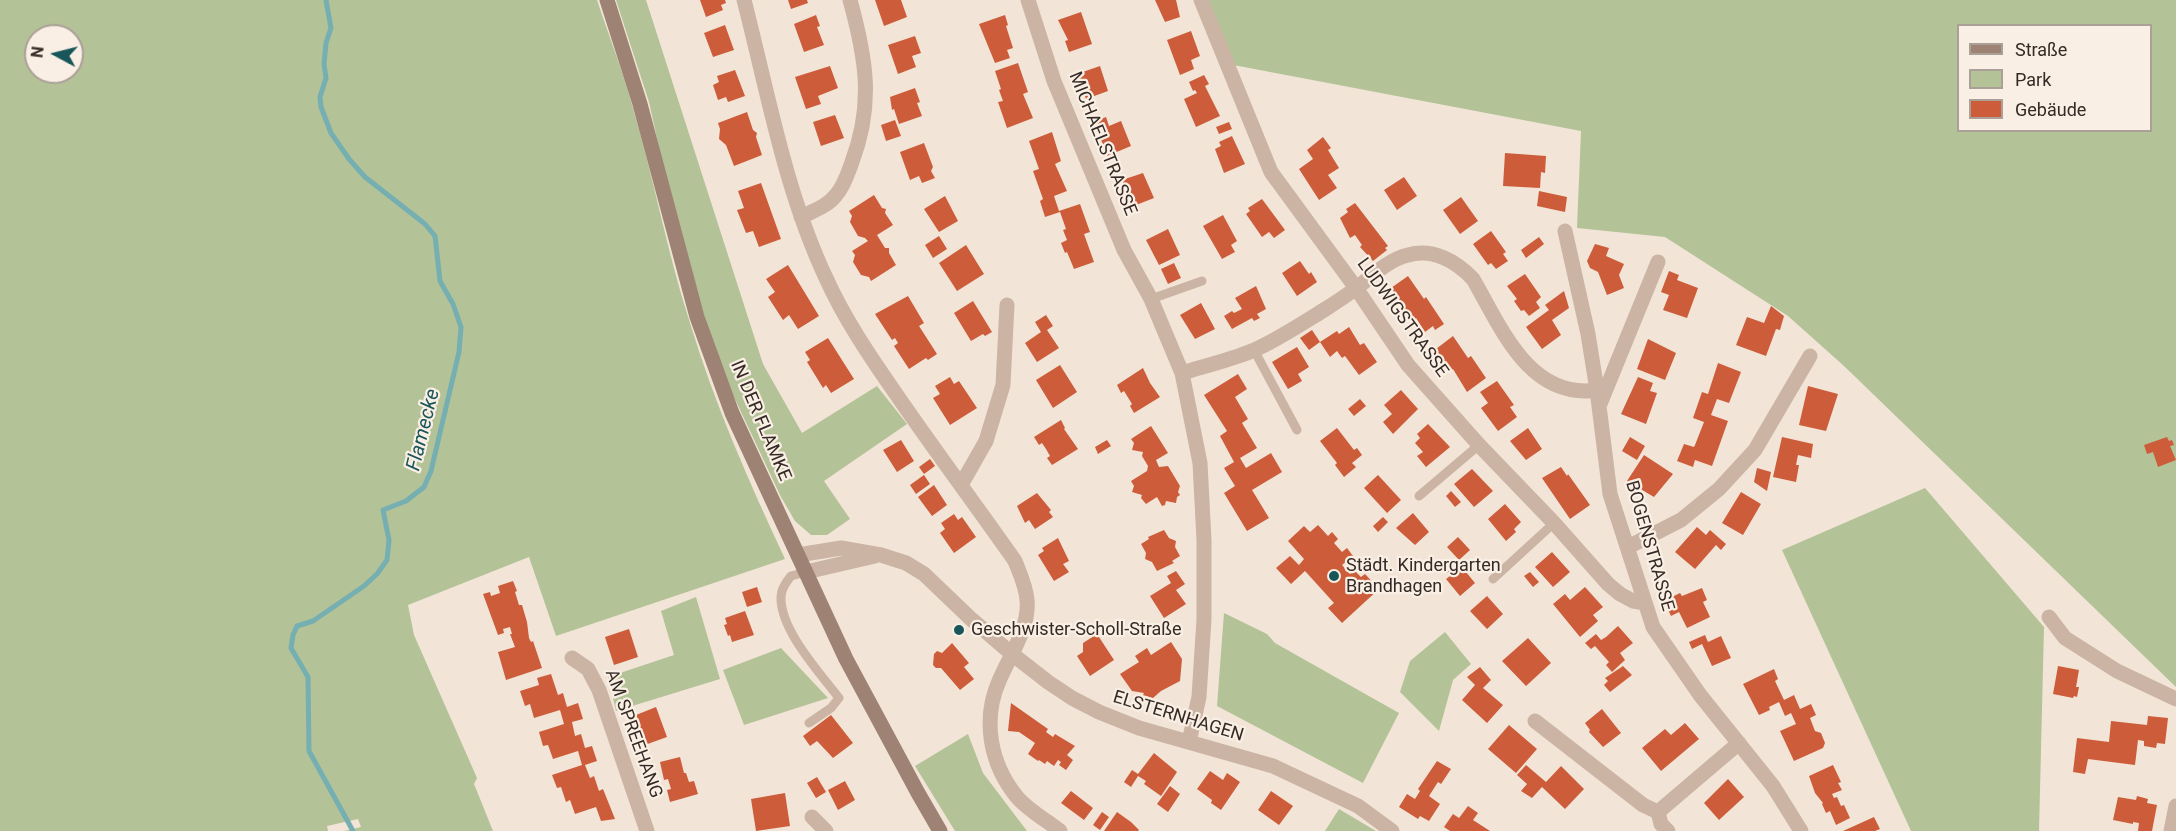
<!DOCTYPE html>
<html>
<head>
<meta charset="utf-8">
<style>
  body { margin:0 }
  #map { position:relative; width:2176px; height:831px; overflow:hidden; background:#f2e5d7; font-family:Roboto,sans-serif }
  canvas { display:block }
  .legend { position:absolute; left:1957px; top:24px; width:195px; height:108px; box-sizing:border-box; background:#faefe4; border:2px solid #aba098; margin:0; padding:8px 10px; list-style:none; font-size:18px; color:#352a25 }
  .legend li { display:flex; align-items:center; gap:12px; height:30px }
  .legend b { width:30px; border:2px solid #aba098 }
  .north { position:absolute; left:24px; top:24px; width:60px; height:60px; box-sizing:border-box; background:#faefe4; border:2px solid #aba098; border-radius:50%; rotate:277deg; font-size:16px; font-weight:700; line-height:24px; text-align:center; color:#352a25 }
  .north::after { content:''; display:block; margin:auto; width:21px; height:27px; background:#195659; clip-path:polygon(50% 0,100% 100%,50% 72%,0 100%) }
</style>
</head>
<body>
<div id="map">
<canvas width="2176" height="831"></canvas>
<ul class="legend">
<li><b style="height:8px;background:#9e8374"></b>Straße</li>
<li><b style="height:16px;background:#b4c297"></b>Park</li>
<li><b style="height:16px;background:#cd5c3a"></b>Gebäude</li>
</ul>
<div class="north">N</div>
</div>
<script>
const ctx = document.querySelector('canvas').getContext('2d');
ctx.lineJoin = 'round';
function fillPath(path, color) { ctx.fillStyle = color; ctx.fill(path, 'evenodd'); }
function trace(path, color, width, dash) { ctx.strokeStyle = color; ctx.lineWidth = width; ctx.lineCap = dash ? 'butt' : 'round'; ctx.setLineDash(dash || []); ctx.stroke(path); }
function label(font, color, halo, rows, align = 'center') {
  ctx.font = font + ' Roboto,sans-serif'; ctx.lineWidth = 4.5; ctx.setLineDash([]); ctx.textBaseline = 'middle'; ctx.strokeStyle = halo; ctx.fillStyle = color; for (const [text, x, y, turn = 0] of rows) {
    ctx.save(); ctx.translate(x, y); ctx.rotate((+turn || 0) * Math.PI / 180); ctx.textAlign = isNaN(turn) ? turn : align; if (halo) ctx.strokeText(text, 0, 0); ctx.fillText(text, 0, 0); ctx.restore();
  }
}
fillPath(new Path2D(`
  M0,0H597C609,36 623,72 633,108C654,179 667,252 690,323C715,405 749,482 785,559L556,636L529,557L408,605L414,635L477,778L474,784L493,831H344L361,827L358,819L327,826L328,831H0ZM36,36H72V72H36Z
  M616,0H646L763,364L802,433L877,386L907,424L824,481L850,519L827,535H811L795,521L781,497L718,363L671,202L649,102Z
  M1201,0H2176V687L1844,366L1788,316L1665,237L1577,228L1581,131L1228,64ZM1958,26H2150V130H1958Z
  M1925,488L2044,627L2039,831H1911L1782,550Z
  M696,597L720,679L616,711L608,677L674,655L661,611Z
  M1224,613L1267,634L1275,643L1399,713L1363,783L1217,706Z
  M1445,632L1471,664L1453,680L1439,731L1400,692L1410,661Z
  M781,648L828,698L744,725L723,670Z
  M968,734L983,773L1027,831H955L915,766Z
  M1339,809L1376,831H1325Z`), '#b4c297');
trace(new Path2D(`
  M326,0L331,28L326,43L324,64L326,78L320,97L321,107L331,133L349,159L365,177L425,224L435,236L440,281L453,304L461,327L459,352L431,471L424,487L406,501L383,510L389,540L387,560L377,574L364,586L313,621L297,626L293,635L291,648L308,677L309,751L353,831`), '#75afb1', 5);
fillPath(new Path2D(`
  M700,0H725L726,3L721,5L723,10L706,17Z
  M788,0H807L808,3L791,9Z
  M875,0H901L907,17L884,26Z
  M1155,0H1176L1180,17L1165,22Z
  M1081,12L1092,44L1069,52L1065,41L1068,40L1058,20Z
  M816,15L820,26L817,27L824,45L804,52L794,24Z
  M1005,15L1008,25L1006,26L1013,48L1007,50L1010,58L995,63L979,24Z
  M725,25L734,50L713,57L704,33Z
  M1191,31L1200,56L1191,60L1194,69L1180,75L1167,40Z
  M915,36L921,53L912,56L916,67L898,74L888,45Z
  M1018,63L1028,92L1023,94L1033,118L1007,128L998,102L1003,101L999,90L1001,89L995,71Z
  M830,66L838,88L818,96L821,104L806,109L795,77Z
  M1100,66L1108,91L1086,99L1077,74Z
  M735,70L745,96L728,102L726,97L718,100L713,85L719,82L717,76Z
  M1204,75L1209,84L1205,86L1220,116L1196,127L1184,99L1197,93L1195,90L1193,91L1189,82Z
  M915,88L920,102L917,103L922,116L899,124L894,109L892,110L890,97Z
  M747,112L753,130L757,133L756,137L762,155L734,166L726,145L719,139L720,129L718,123Z
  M835,115L844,138L821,146L813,122Z
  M1106,117L1109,126L1121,121L1131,146L1107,156L1098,131L1095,132L1091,123Z
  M895,120L901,136L886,141L881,125Z
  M1229,122L1232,129L1219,134L1216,127Z
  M1052,132L1061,161L1055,164L1067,191L1054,196L1059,211L1080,204L1090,232L1084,234L1094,262L1074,269L1067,252L1065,253L1061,243L1067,240L1063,230L1066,229L1060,212L1045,217L1040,201L1043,199L1033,171L1039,169L1029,141Z
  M1232,136L1245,164L1224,173L1215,149L1221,146L1219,142Z
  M1323,137L1331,148L1328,150L1339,168L1328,175L1337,188L1319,200L1299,169L1313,159L1307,150Z
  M924,143L933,167L931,171L935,178L922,183L919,176L910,180L900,152Z
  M1505,153L1546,156L1545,173L1541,172L1540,188L1503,186Z
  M1143,173L1154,198L1131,207L1124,191L1126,190L1122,180Z
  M1404,177L1417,196L1397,210L1384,190Z
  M761,183L781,239L759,247L753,231L746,233L737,210L744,208L738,191Z
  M1539,191L1567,197L1565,212L1537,206Z
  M874,195L882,208L886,209L885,213L893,225L877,235L885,248H889V253L896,265L871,281L869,277L861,275L853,262L855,255L852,251L868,241L865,238L858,236L850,222L852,216L849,211Z
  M945,196L958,221L939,232L924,209Z
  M1461,197L1478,221L1460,234L1443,210Z
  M1262,199L1285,230L1274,238L1269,232L1262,237L1246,214L1250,211L1248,208Z
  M1355,203L1388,246L1385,248L1387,250L1373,261L1360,247L1362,245L1355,235L1350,238L1340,218L1348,212L1346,209Z
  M1223,215L1237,241L1231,245L1235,252L1222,259L1203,226Z
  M1168,229L1180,255L1159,265L1146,240Z
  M1491,231L1506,252L1503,254L1508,261L1496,269L1491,263L1488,265L1473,244Z
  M939,236L947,249L933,258L925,245Z
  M1539,237L1544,244L1526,258L1521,250Z
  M1595,244L1609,248L1606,256L1624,264L1619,275L1624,288L1607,295L1598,272L1590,268L1587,261Z
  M966,245L984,274L957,291L939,263Z
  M1300,261L1309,274L1311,272L1317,282L1297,296L1282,273Z
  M1174,263L1181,278L1168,284L1161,269Z
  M788,265L819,316L798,329L789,315L783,320L768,297L775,292L766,279Z
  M1669,271L1679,275L1677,280L1698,288L1687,318L1663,310L1669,295L1661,292Z
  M1525,274L1541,297L1536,302L1540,308L1529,316L1524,310L1521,311L1514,301L1517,299L1507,286Z
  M1408,276L1424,299L1426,297L1444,324L1435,330L1433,326L1425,332L1416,318L1414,320L1398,303L1400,301L1391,288Z
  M1256,286L1266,309L1257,314L1260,318L1254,321L1252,318L1232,329L1224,316L1232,311L1234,313L1242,309L1235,298Z
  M1564,291L1569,308L1552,320L1561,335L1542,349L1526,327L1549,310L1545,305Z
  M908,296L924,323L919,326L937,354L928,360L926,358L909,369L894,346L898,343L895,338L892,340L875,314Z
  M973,301L992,332L985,336L983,334L971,341L954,313Z
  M1201,303L1215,329L1195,339L1180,315Z
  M1771,306L1784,316L1780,330L1776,329L1766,356L1736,345L1747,317L1764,323Z
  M1046,315L1053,326L1047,330L1059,348L1037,362L1025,343L1041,332L1035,322Z
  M1349,327L1360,345L1364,343L1377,362L1359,375L1345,356L1342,358L1337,351L1330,357L1320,342L1337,331L1339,334Z
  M1312,330L1320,342L1309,350L1300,338Z
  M1453,336L1468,358L1471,356L1486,378L1467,392L1453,369L1449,372L1436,349Z
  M828,338L854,379L831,393L826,385L823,388L807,362L810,360L805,352Z
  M1648,339L1676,353L1665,380L1637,369Z
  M1297,347L1309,367L1298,374L1302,381L1288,389L1272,362Z
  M1718,363L1741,372L1729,403L1717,399L1711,415L1728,421L1712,466L1695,460L1693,467L1677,461L1684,444L1694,447L1695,445L1704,422L1693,418L1702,392L1708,394Z
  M1060,365L1077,392L1053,408L1036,380Z
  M1143,368L1150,383L1160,397L1134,413L1130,406L1132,404L1124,391L1121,393L1117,385Z
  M1238,374L1247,389L1235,397L1248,419L1242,423L1257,448L1240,458L1246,468L1271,453L1282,472L1252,490L1269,518L1247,531L1224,493L1235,486L1224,468L1234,462L1220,436L1227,431L1204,395Z
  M950,377L954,384L959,381L977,408L950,425L933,398L940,394L935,386Z
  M1638,377L1653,383L1650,391L1657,393L1646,424L1621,414Z
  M1497,381L1514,405L1510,407L1517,417L1498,431L1481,408L1488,403L1480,392Z
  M1808,386L1838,394L1826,431L1799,425Z
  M1401,390L1418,409L1393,434L1383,422L1392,414L1384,405Z
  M1360,399L1366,406L1354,416L1348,409Z
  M1061,420L1065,428L1064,429L1078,449L1052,465L1047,458L1050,456L1046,449L1042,443L1039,445L1034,437Z
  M1428,424L1450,447L1426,467L1417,456L1423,452L1415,443L1420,438L1417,434Z
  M1151,426L1168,453L1156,460L1159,467L1168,466L1180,486L1178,492L1180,495L1177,497L1176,503L1166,501L1165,505L1162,506L1157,497L1146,504L1141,498L1142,495L1132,492L1134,486L1131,481L1147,471L1148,466L1142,456L1143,452L1132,450L1134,443L1131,439Z
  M1337,428L1354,450L1357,448L1362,455L1352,463L1356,467L1344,477L1335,465L1337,463L1320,441Z
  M1528,428L1542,449L1526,460L1510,441Z
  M1630,437L1645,446L1637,460L1622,451Z
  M1782,437L1813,444L1811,458L1798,455L1796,465H1799L1796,482L1773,477Z
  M2167,437L2169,441L2172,440L2174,445L2170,446L2176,460L2158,467L2153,452L2147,454L2144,445Z
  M901,440L914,461L897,472L883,450Z
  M1107,440L1111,446L1098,454L1095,447Z
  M1644,455L1673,474L1654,497L1627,481Z
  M930,459L935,466L924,474L919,467Z
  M1561,467L1567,476L1568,474L1590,505L1570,519L1542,478Z
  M1757,468L1771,472L1767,491L1754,482Z
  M1472,469L1493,491L1474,507L1454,484Z
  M924,475L930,484L916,494L910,485Z
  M1378,475L1401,500L1387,513L1364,488Z
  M934,485L947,505L932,516L918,497Z
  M1451,491L1461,502L1455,507L1446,496Z
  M1741,492L1761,504L1743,535L1722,523Z
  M1037,493L1051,510L1049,512L1053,517L1035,529L1029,520L1025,523L1017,506Z
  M1505,504L1521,522L1514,529L1516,532L1506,541L1488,519Z
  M1413,513L1429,532L1415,545L1396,528Z
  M954,514L958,520L962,517L976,537L954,553L940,533L945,529L941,523Z
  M1383,517L1388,522L1378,532L1373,526Z
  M1318,525L1328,536L1332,532L1338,539L1334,543L1342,552L1347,548L1353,556L1342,565L1350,574L1354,570L1361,577L1365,574L1379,589L1342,623L1328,608L1334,603L1305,571L1291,584L1276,568L1290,556L1299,565L1304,559L1288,541L1304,526L1310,532Z
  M1697,527L1706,535L1710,530L1726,544L1721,550L1716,545L1695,569L1675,552Z
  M1164,530L1169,538L1176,541L1175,547L1180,556L1172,561L1174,563L1157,571L1152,562L1145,559L1146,553L1141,544L1149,539L1148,537Z
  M1458,537L1470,550L1459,560L1447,547Z
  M1058,538L1069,561L1063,564L1069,572L1054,581L1038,555L1044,551L1042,548Z
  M1552,552L1570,572L1553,587L1535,567Z
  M1461,566L1475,583L1460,596L1446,579L1450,576L1447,572L1452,568L1455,571Z
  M1176,571L1185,584L1176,590L1186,604L1164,618L1150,596L1171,583L1167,576Z
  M1530,572L1539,582L1533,587L1524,576Z
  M513,581L517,591L515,592L519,605H522L527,622L529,638L531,642L533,641L542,668L506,680L498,652L515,647L510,634H512L510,627L503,629L504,633L498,635L483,594L490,592L491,596L500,593L498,586Z
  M757,587L762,602L747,607L742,592Z
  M1585,587L1603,607L1593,615L1598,621L1580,637L1553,604L1565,594L1570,600Z
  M1702,588L1707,600L1703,602L1710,617L1687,628L1679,612L1671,616L1664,601L1680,593L1682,596Z
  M1487,596L1503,614L1487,629L1470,611Z
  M745,611L754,635L732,642L730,635L728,636L724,625L727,624L725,618Z
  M1618,626L1633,643L1620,653L1625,660L1612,672L1606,665L1609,662L1595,646L1591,649L1585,643L1596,634L1601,640L1606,637Z
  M629,629L638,657L614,665L605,637Z
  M1097,634L1114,660L1090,676L1077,656L1083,652V643Z
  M1705,635L1708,642L1721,636L1731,658L1712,666L1702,644L1692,649L1689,642Z
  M1528,638L1551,663L1526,686L1502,661Z
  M1171,642L1182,659L1180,681L1161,691L1153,698L1143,695L1144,693L1132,691L1120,674L1139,662L1135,656L1147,648L1151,655Z
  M952,643L969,663L964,667L974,679L960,690L941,668H936L933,665L934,654L937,651L942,653Z
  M1623,666L1632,675L1610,692L1604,685L1608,681L1605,678Z
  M2058,666L2079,670L2076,687H2079L2077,697L2074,696L2073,698L2053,694Z
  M1480,667L1491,680L1483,688L1503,705L1487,723L1462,700L1475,685L1467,677Z
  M1774,669L1778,679L1775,681L1784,700L1794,695L1800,709L1811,704L1816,715L1810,718L1815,731L1821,733L1825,743L1823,748L1794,761L1780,731L1796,724L1791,713L1785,716L1779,702L1769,707L1770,710L1759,715L1743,684Z
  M551,674L558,695L563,693L567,707L578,703L583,719L572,722L575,736L581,734L585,748L592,746L597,761L585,765L590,778L594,776L599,791L603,789L615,819L601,821L596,807L575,814L570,800L566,802L561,787L557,788L552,775L582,765L578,751L553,759L548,745L543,746L539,732L564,724L560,710L534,718L530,704L525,706L520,691L539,685L537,678Z
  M1011,703L1048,729L1046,732L1053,737L1055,734L1075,746L1067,755L1073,760L1066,770L1059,765L1061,762L1058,760L1054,766L1047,761L1045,764L1039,760L1038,761L1028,754L1035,743L1019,732L1008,731Z
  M656,707L667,737L642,746L633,719L637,718L636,715Z
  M1602,709L1621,733L1603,747L1589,732L1590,730L1585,723Z
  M831,715L853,743L833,758L817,741L810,746L803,736Z
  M2148,716L2168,718L2165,744L2157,743L2156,748L2144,746V741L2138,740L2135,765L2088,759L2085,774L2073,772L2077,738L2109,742L2111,721L2147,725Z
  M1685,723L1699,739L1661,771L1642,748L1665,729L1671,735Z
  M1509,725L1537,749L1516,773L1488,749Z
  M1154,753L1177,772L1161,796L1144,784L1146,781L1138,776L1131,787L1124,782L1132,770L1138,774Z
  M680,757L684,773H686L689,782L694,781L698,794L670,802L667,790L671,789L668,779L664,780L660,762Z
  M1437,761L1451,769L1441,784L1438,782L1429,796L1440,804L1429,821L1420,816L1418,819L1399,807L1407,794L1415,799L1420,791L1418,789Z
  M1526,765L1546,782L1561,766L1584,789L1565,809L1542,787L1532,798L1521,791L1527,784L1517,775Z
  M1833,765L1841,782L1838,783L1842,790L1832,794L1834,798L1837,797L1841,806L1844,805L1850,818L1836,825L1830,811L1826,813L1822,804L1823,803L1815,793L1809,776Z
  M1210,771L1223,780L1227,773L1240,782L1221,810L1211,803L1212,800L1197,789Z
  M817,777L826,792L816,798L807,783Z
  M1728,779L1744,797L1719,820L1704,803Z
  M845,781L855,800L838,810L828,790Z
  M1170,786L1180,794L1168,812L1157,804Z
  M1071,791L1093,808L1084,820L1061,803Z
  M1271,791L1293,806L1279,825L1258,810Z
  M785,793L790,826L756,831L751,799Z
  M2137,796L2148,799L2147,803L2157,805L2152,831H2138L2139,823L2133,822V824L2113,820L2118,797L2136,800Z
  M1468,806L1478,813L1473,820L1490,831H1450L1444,827L1453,814L1459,818Z
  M1102,812L1109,817L1100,830L1093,825Z
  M1117,812L1131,822L1139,830L1138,831H1104Z
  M1874,817L1880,829L1875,831H1843Z`), '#cd5c3a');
trace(new Path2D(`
  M1151,299L1202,281
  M1254,350L1297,430
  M1419,496L1479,445
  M806,572L791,576C786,582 781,589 781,597C780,630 820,673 839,698L831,708L809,723
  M1493,579L1554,523`), '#cbb4a3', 9);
trace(new Path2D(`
  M744,0C768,93 785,191 826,278C844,318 869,355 894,391C933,448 975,504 1015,561C1020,574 1026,586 1027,600C1030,627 1009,657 999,681C982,720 990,764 1017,797C1028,810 1046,820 1060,831
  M1028,0L1054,81L1124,250L1151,299L1182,373L1200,463L1204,540V619L1199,697L1189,742
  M1201,0L1271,172L1356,288L1408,365L1479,445L1554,523L1608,584L1620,594L1633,601L1645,603
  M801,217C813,211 828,206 836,195C844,186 848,173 852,162C874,104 866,58 850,0
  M1565,231L1588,334L1597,390L1610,494L1653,627L1700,695L1773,786L1801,831
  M1182,373C1205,366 1230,360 1252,351C1274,342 1303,323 1324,310C1335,303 1347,295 1358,287C1373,275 1388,260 1408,255C1433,248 1456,261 1473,279C1501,327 1529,400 1597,390
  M1600,404L1658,262
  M961,485L986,441L1003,385L1007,305
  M1628,547L1681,520L1719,489L1755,450L1810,356
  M798,555L841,548L881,555L906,563L924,574L970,618L1012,654L1048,682L1072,698L1099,712L1139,728L1273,766L1358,806L1392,831
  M806,572L875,556
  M2049,617L2065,638L2117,671L2176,699
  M572,658L588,669L599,690L647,831
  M1535,721L1643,805L1658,812
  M1658,812L1739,743
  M1658,812L1661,824L1668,831
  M812,817L826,831
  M2171,831L2176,806`), '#cbb4a3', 15);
trace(new Path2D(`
  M607,0L640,104L697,317L732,413L846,659L918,793L940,831`), '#9e8374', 15);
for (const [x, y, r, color] of [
  [1334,576,6,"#195659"],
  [959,630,6,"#195659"]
]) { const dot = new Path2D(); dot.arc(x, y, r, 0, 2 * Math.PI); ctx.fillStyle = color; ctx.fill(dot); trace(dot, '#faefe4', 2); }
label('18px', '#352a25', '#faefe4', [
  ["MICHAELSTRASSE",1102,144,68],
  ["LUDWIGSTRASSE",1402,318,54],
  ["IN DER FLAMKE",760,421,67],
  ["BOGENSTRASSE",1649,546,74],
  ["ELSTERNHAGEN",1178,717,17],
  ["AM SPREEHANG",633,734,70]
]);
label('18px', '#352a25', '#faefe4', [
  ["Städt. Kindergarten",1346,566],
  ["Brandhagen",1346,587],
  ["Geschwister-Scholl-Straße",971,630]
], 'left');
label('italic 20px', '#195659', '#faefe4', [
  ["Flamecke",424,430,-76]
]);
</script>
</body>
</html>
